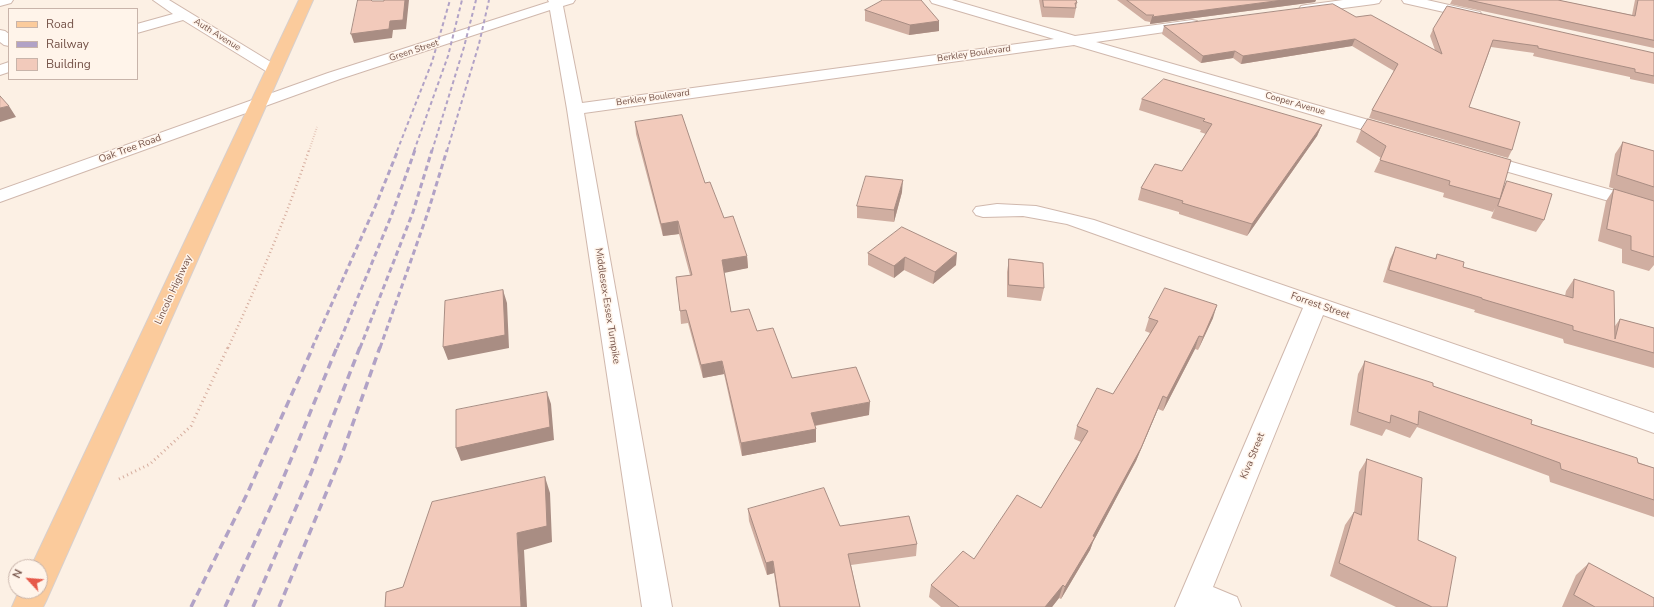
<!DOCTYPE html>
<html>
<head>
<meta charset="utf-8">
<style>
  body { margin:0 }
  #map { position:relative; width:1654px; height:607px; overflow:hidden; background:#fcf0e4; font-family:"Nunito Sans",sans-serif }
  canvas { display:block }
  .legend { position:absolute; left:8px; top:8px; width:130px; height:72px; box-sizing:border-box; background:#fff4ea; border:1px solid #c8b4aa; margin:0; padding:5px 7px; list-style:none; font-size:12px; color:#755349 }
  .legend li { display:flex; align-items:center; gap:8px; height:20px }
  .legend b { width:20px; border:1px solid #c8b4aa }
  .north { position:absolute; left:8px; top:559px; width:40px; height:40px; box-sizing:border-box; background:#fff4ea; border:1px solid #c8b4aa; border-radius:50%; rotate:296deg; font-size:11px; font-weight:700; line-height:16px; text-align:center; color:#755349 }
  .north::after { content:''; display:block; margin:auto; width:14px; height:18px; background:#e65848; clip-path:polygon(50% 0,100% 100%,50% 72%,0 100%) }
</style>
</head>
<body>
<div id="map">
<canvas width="1654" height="607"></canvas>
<ul class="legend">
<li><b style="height:5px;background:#fbcb9c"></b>Road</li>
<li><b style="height:5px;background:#b1a2c6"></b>Railway</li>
<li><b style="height:11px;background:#f2cabb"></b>Building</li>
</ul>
<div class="north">N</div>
</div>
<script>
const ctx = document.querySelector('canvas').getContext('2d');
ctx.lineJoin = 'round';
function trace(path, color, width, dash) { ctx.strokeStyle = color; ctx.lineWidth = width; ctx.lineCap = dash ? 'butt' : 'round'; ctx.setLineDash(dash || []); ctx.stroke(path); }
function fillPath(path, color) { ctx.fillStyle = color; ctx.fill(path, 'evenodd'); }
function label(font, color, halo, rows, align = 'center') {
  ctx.font = font + ' "Nunito Sans",sans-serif'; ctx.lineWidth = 3; ctx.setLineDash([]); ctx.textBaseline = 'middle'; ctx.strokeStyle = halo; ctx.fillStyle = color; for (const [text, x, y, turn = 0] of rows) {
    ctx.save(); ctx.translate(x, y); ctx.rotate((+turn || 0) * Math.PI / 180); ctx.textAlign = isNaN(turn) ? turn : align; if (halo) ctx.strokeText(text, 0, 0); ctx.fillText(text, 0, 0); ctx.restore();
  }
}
const minor = new Path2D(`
  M0,0H13L11,3L0,6Z
  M153,0H169L279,67L282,70L279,73L274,75L269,73L183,20L137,33V24L173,14Z
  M548,0H575L573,3L563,6L582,103L1054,39L932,3L930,0H952L1075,36L1192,20L1197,21L1199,24L1197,27L1192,28L1096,42L1400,129L1403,133L1400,137L1394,138L1388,137L1074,45L584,113L672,607H642L567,109L550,10L340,79L0,202V190L328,73L549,2Z
  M1343,0H1381L1379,3L1374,4L1306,13L1301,12L1299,9L1301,6L1306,5Z
  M1402,0H1427L1480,12L1482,15L1480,18L1475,19L1404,3Z
  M0,30L5,31L9,34V46L4,45L0,42Z
  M9,62V72L0,75V65Z
  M1480,153L1654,202V214L1474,162L1471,158L1474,154Z
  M997,204L1036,206L1094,220L1654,413V433L1323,315L1213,587L1237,597L1241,607H1175L1303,308L1067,224L1023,216L983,217L976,215L973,211L976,207Z`);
const major = new Path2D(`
  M299,0H313L46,601L43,607H12L19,591H40V567H31Z`);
trace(minor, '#d0b8ad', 2);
trace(major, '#d8cfcc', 2);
trace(new Path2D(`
  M309,151L317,127`), '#d6ad9e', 2, [0.5, 2]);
trace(new Path2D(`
  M228,348C258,283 286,218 309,150`), '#d6ad9e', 2.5, [1, 3]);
trace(new Path2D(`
  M119,479L150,464L191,426L228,347`), '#d6ad9e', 3, [1, 3.5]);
fillPath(minor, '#fff');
fillPath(major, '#fbcb9c');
trace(new Path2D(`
  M397,151L432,62L450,0
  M414,151L448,56L462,0
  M432,151L464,47L476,0
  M447,151L479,44L489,0`), '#b1a2c6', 2, [4, 3]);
trace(new Path2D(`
  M312,348L375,207L398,150
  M337,348L392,214L415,150
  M360,348L413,212L432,150
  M380,348L427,215L447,150`), '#b1a2c6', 3, [5.5, 3.5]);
trace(new Path2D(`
  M191,607L247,494L313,347
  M225,607L278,491L337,347
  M253,607L311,473L360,347
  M279,607L341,457L380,347`), '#b1a2c6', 3.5, [8, 5]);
fillPath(new Path2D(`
  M1039,0H1076L1077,3L1074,18L1042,17Z
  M1117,0H1316L1315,2L1150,24V22L1145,21Z
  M1452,0H1558L1632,15L1635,0H1654V48L1450,4Z
  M865,10L939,21V31L909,35L865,21Z
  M1356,17L1435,50L1430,36L1433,29L1654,53V84L1630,79V77L1533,56L1534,53L1491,47L1469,107L1512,150L1508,158L1369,118L1372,110L1394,71L1352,46L1241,64L1233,58L1201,63L1162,34L1164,26Z
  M1142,99L1322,125L1317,136L1247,236L1179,214V212L1138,200L1141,188L1182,171L1206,134L1200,132L1201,130L1139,110Z
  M635,122L705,183L724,218L747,256L748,268L724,272L731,312L757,331L792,378L869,415L815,426L816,429V442L742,456L724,374L703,378L688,323L681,324L680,311L690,275L679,234L663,236L636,134Z
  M1361,130L1503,188L1507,181L1544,220L1536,232L1491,218L1495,208L1493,212L1443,197L1444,193L1374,172L1381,158L1356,142Z
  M1623,142L1654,151V265L1649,271L1622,263V249L1598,241L1606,201L1614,189L1623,192L1609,187L1615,154Z
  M902,192L894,222L857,218V206Z
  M902,227L956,265L933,284L904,270L894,278L868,265V253Z
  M1396,247L1435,259L1437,254L1463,267L1565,296L1566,291L1574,279L1615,326L1620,319L1654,328V368L1564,343L1563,339L1474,312L1475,310L1383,282L1390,259Z
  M1009,259L1044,288L1041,301L1007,297V272Z
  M1149,318H1213L1198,350L1195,349L1163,411L1158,409L1136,461L1093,542L1090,550L1061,599L1059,598L1052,607H941L929,597L931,585L974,559L1041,508L1081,442L1074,439L1077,426L1113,394L1150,333L1145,331Z
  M1365,361L1433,386L1531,424L1654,468V517L1550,482L1549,476L1417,427L1410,438L1386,429L1382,436L1350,425L1358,374Z
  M1367,459L1418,540L1447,607H1396L1330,576L1345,525L1354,512V513L1359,472Z
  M748,509L840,526L917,544L916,556L851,565L860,607H779L774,573L767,575L749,521Z
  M1589,563L1654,607H1562L1576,575Z`), '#d0aea1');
fillPath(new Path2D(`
  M405,0H409L406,29L393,30L392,38L354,43L351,34Z
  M1283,0H1316L1315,2L1150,24L1152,17Z
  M939,21V31L909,35L910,25Z
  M1355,39L1352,46L1241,64L1243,56Z
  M1235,51L1233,58L1201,63L1203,56Z
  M9,106L16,117L0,122V108Z
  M1322,125L1317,136L1247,236L1252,224Z
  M903,180L902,192L894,222V210Z
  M678,221L679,234L663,236L661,224Z
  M957,253L956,265L933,284L935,272Z
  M747,256L748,268L724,273L722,260Z
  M905,257L904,270L894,278V266Z
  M503,290L507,303L509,348L448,360L443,347Z
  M1217,305L1213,318L1198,350L1203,337Z
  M1199,336L1195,349L1163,411L1167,398Z
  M722,361L724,374L703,378L701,365Z
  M547,392L551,404L554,440L461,461L456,448Z
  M1163,396L1158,409L1136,461L1093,542L1090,550L1061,599L1065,587Z
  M870,402L869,415L812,426L811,413Z
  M816,429V442L742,456L741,443Z
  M545,477L550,493L552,542L524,550L527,607H521L517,533Z
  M773,561L774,573L767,575L766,563Z
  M1063,585L1059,598L1052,607H1045Z`), '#a98d83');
const building = new Path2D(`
  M358,0H371L372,1H384V0H405L403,20L390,21L389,29L351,34Z
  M883,0H921L939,21L910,25L865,10Z
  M1043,0H1076L1077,3H1075L1076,8L1044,7Z
  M1127,0H1283L1152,17L1154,15H1147Z
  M1469,0H1558L1635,16L1638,0H1654V40Z
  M1333,4L1356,17L1371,15L1442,54L1433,29L1447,6L1654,53V76L1635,72V69L1538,48V46L1493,40L1469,107L1520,122L1512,150L1372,110L1398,64L1355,39L1243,56L1235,51L1203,56L1164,26Z
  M1164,79L1322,125L1252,224L1182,203L1183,201L1141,188L1155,164L1182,171L1212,124L1203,121L1205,119L1142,99Z
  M0,96L9,106L0,108Z
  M682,115L705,183L710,182L724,218L733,216L747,256L722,260L731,312L749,309L757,331L773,328L792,378L856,367L870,402L811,413L816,429L741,443L722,361L701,365L686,310L680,311L676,277L692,275L678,221L661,224L635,122Z
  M1368,119L1511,160L1500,199L1449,185L1450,181L1380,160L1386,146L1361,130Z
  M1623,142L1654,151V187L1617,175Z
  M866,176L903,180L894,210L857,206Z
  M1507,181L1552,194L1544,220L1498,206Z
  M1614,189L1654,201V257L1631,250V236L1607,229Z
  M902,227L957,253L935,272L905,257L894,266L868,253Z
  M1396,247L1436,259L1437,254L1464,262L1463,267L1573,298L1574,279L1614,291L1615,339L1620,319L1654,328V353L1573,330V326L1482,299V298L1389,270Z
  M1009,259L1043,263L1044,288L1009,285Z
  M1165,288L1217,305L1203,337L1199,336L1167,398L1163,396L1141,448L1093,536L1095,537L1065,587L1063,585L1045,607H959L931,585L963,551L974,559L1017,495L1041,508L1088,431L1077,426L1097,388L1113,394L1158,321L1149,318Z
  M503,290L505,335L443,347L445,301Z
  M1365,361L1433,383V386L1532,420L1531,424L1637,458L1638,463L1654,468V500L1561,469L1560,463L1419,411L1418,425L1391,415L1390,423L1358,412Z
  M547,392L550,427L456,448V410Z
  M1367,459L1422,478L1418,540L1456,557L1447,607H1432L1339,563L1354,512L1361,515Z
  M545,477L547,526L517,533L521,607H385L386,592L403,587L432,502Z
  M824,488L840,526L909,516L917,544L848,554L860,607H780L773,561L766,563L748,509Z
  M1589,563L1654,598V607H1595L1574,595Z`);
fillPath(building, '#f2cabb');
trace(building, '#a98d83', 1);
label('9px', '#755349', '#fff4ea', [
  ["Auth Avenue",217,35,32],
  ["Green Street",414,51,-18],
  ["Berkley Boulevard",974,54,-8],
  ["Berkley Boulevard",653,98,-8],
  ["Cooper Avenue",1295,104,16]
]);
label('10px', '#755349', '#fff4ea', [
  ["Oak Tree Road",130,149,-20],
  ["Lincoln Highway",174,290,-65],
  ["Middlesex-Essex Turnpike",607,306,81],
  ["Forrest Street",1320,306,19],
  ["Kiva Street",1253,456,-68]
]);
</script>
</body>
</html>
